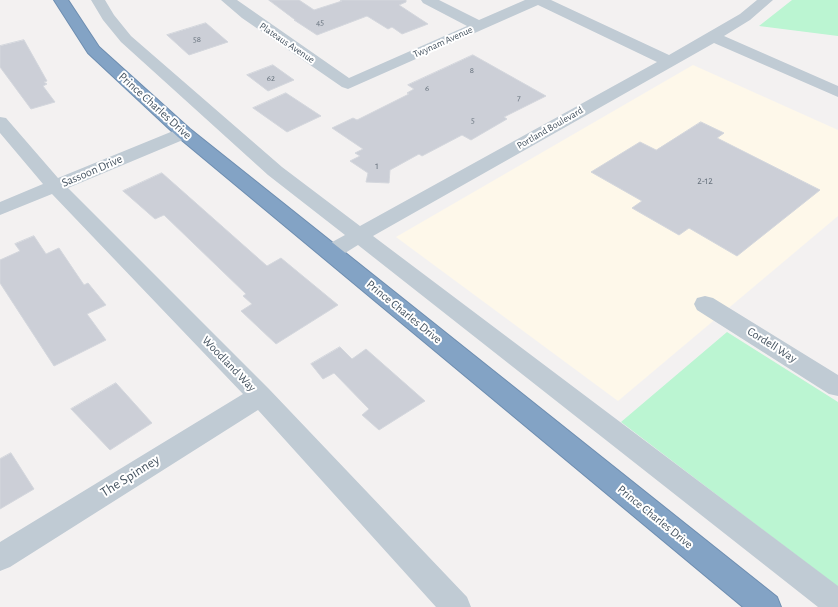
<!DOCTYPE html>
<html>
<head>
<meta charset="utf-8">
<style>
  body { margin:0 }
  canvas { display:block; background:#f3f1f1 }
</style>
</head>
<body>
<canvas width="838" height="607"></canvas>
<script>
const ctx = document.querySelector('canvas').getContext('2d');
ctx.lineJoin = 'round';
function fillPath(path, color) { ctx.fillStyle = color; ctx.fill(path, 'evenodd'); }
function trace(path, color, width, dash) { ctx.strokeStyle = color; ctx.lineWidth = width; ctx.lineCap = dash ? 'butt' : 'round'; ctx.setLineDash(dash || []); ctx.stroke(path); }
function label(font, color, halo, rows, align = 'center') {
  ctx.font = font + ' "Alegreya Sans",sans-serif'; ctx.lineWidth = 4; ctx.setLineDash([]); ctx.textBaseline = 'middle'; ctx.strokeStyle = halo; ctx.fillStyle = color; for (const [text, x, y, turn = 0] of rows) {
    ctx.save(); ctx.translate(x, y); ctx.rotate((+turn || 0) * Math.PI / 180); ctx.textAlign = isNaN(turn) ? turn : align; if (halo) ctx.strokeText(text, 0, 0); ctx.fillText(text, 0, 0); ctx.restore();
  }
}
fillPath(new Path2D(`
  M693,65L838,130V216L618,401L396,237Z`), '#fef8ea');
fillPath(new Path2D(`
  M792,0H838V36L759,26Z
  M727,332L838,402V587L621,422Z`), '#bbf5d2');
const building = new Path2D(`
  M269,0H299L314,10L342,1L340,0H406V2L399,5L428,24L402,34L392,27L388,29L367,16L317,35L294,20H295Z
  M206,23L228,42L189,55L167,35Z
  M24,40L47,81L44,82L47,84L43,86L55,102L31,109L0,67V46Z
  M473,55L546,96L504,117L507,119L471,140L462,135L422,156L419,154L390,170L389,183L366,182L368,173L350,161L360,156L355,153L363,149L332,128L353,118L357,120L409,94L407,93L414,89L408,85Z
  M273,65L294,80L268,91L247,75Z
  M286,93L321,116L287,132L253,108Z
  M701,122L724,133L717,138L820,190L737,256L689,228L679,235L632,208L642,201L591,172L640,142L656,150Z
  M162,173L267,266L281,258L338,305L276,344L241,311L252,304L243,296L246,294L164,215L155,219L123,191Z
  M34,236L46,254L59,248L84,285L88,283L106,305L87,314L106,340L54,366L0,283V260L20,251L15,244Z
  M340,347L352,359L366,349L425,401L379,430L362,415L369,409L334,373L323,379L311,364Z
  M116,383L152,423L110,450L71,409Z
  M11,453L34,489L0,509V459Z`);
fillPath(building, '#cccfd7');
trace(building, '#d4d7dd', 1);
const highway = new Path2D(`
  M54,0H68L99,47L190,129L777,597L781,607H743L178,137L88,53Z`);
trace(highway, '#6e8eb1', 2);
fillPath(new Path2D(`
  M91,0H105L114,15L131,36L282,167L360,226L657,62L538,5L348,89L342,87L242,18L221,0H237L349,78L467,26L423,3L421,0H439L479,20L525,0H551L669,55L740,14L757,0H773L750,20L724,36L838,86V97L714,43L373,236L838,586V607H818L358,245C346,252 336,261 323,257L320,252L323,247L345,235L268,175L121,42L103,20Z
  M0,117L6,118L58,178L178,129L184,128L190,129L193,133L190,137L68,188L269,389L467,597L471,607H436L258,410L10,567L0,571V542L243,394L52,194L0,215V202L43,184L0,133Z
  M705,296L713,298L838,375V396L829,394L697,310L694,304L697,298Z`), '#c0cbd4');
fillPath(highway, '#83a3c5');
label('9px', '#68737e', null, [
  ["45",320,22],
  ["58",197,39],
  ["8",472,70],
  ["62",271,78],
  ["6",427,88],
  ["7",519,98],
  ["5",473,120]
]);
label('10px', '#465461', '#fff', [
  ["Twynam Avenue",443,42,-24],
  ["Plateaus Avenue",287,43,34],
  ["Portland Boulevard",550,128,-30]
]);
label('10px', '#68737e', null, [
  ["1",377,166],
  ["2-12",705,181]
]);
label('12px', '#465461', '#fff', [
  ["Prince Charles Drive",155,106,42],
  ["Sassoon Drive",92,171,-23],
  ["Prince Charles Drive",404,312,39],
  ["Cordell Way",772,345,32],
  ["Woodland Way",229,364,46],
  ["Prince Charles Drive",655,517,39]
]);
label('14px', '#465461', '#fff', [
  ["The Spinney",130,476,-32]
]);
</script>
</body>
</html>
